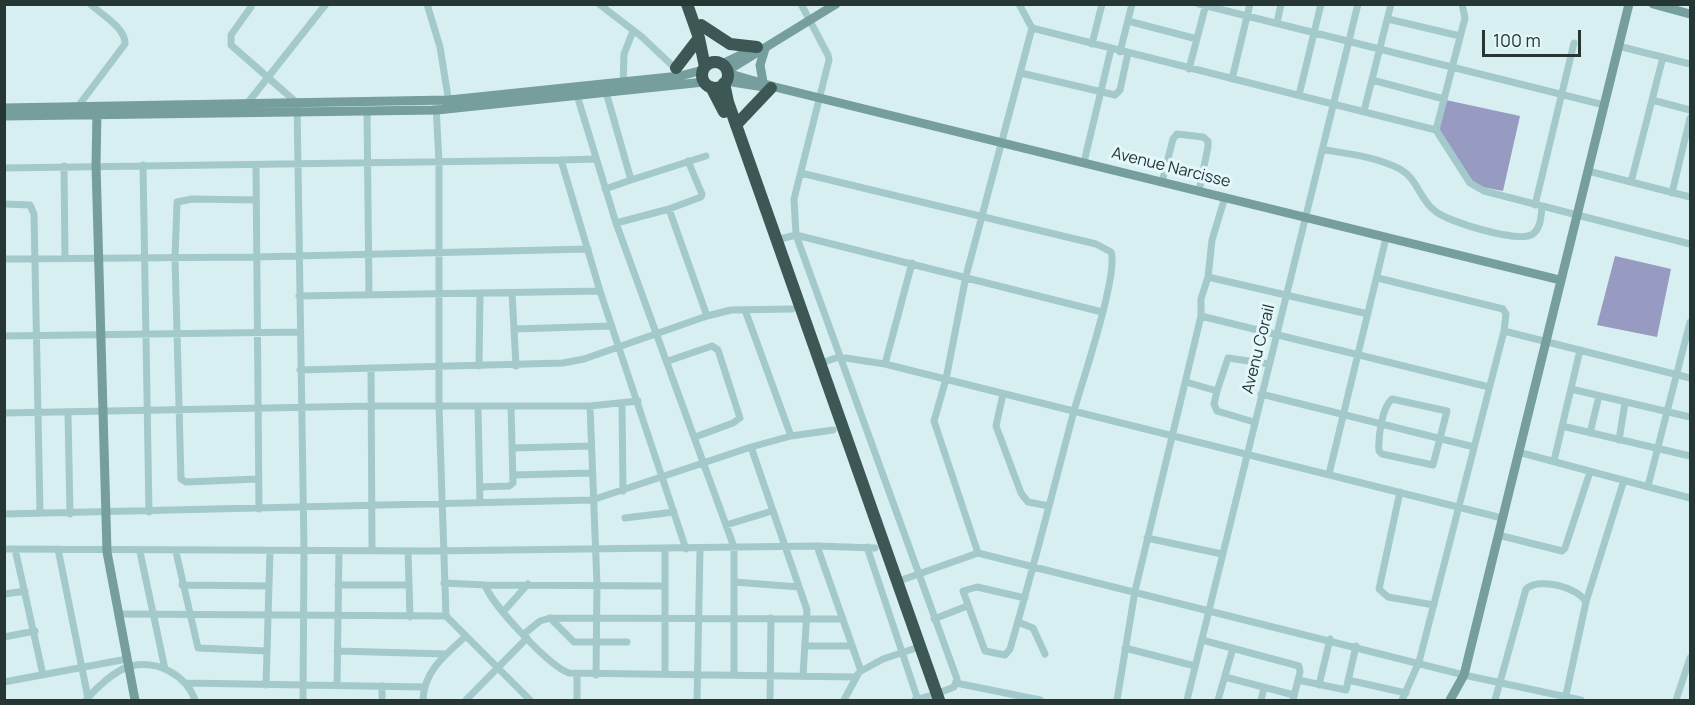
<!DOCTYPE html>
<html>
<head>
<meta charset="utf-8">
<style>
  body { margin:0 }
  #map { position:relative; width:1695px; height:705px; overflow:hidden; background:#d8eff2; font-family:Manrope,sans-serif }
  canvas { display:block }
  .frame { position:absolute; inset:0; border:6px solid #263634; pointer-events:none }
  .scale { position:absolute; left:1482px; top:30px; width:99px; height:27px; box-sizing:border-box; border:3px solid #263634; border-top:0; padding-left:8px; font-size:18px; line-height:21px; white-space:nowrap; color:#263634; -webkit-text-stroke:4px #e4f7fa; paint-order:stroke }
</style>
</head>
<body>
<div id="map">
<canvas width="1695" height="705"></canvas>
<div class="frame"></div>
<div class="scale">100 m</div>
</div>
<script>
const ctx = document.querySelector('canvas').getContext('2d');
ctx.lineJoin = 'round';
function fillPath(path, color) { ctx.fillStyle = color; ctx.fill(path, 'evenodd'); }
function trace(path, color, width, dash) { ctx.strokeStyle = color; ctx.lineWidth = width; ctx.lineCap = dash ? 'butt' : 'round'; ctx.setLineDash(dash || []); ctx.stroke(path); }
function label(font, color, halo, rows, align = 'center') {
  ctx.font = font + ' Manrope,sans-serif'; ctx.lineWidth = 6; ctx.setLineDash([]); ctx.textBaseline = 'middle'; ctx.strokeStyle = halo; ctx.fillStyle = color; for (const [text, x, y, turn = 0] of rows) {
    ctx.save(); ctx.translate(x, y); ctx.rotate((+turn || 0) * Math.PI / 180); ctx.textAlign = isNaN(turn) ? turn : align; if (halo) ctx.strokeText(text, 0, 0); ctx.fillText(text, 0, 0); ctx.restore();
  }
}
fillPath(new Path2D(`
  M1446,100L1520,116L1503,191L1477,186L1472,181L1439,130Z
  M1615,256L1671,269L1657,337L1597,325Z`), '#979bc2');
trace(new Path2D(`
  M427,4L440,47L449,103
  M599,4L642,37L677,70
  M801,4L828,55L829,60L794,199L796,235L957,679L954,687L936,694
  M1019,4L1032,28L1436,130
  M1199,4L1604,105
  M1462,4L1465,18L1436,130L1470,183L1484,191L1690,244
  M251,7L231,35V45L297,103L304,551L303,700
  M1388,19L1460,36
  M1128,21L1197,39
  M1277,23L1281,4
  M1092,44L1102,4
  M1618,46L1690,64
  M1120,52L1132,4
  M1189,69L1206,4
  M1021,73L1115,95L1120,90L1128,53
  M1232,79L1250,4
  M1372,80L1444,99
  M623,86L624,54L633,31
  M576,92L616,223L734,547V674
  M1299,95L1321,4
  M1652,100L1690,110
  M246,105L326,4
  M436,106L439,162V407L446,616
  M76,109L125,44C126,28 101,14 90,4
  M1364,111L1391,4
  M367,112L369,295
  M1325,150C1350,154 1377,157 1400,169C1418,179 1419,199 1435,211C1448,222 1515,242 1531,235C1541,230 1541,216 1542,206
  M561,160L595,159
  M1084,162L1111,49
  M143,165L149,512
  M256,165L259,509
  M64,166L65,259
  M4,168L561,160L600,291L686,549
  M1588,171L1690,197
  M801,173L1096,244L1111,252C1119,273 1082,382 1074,411C1053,490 1033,570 1010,649L1005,655L985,651L963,591L977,587L1025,598
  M631,180L706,156
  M1162,182L1173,139L1177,134L1203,137L1208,141V147L1199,191
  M1631,182L1663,57
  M605,189L631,180L606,92
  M1672,193L1690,118
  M256,200L192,199L177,202L175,258L181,479L186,482L258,479
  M4,204L30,205L34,214L40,513
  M1535,205L1574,43
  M669,209L701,197L702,194L688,161
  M776,240L796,235L1102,312
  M4,259L256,257L588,249
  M1208,277L1368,314
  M1378,278L1503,309L1506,314L1504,331
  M512,293L516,366
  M299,296L600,291
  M745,310L791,436
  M707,316L731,310L792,309
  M1201,316L1489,387
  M514,329L612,326
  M4,336L299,332
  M668,361L712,346L718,350L740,418L733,423L695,437
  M818,364L839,357L885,364L1502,518
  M885,364L912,263
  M479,366L480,293
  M371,368L372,550
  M300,370L563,363L584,359L707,316L669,209L616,223
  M1186,382L1217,391L1214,404L1217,411L1254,422
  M1571,389L1690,417
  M1217,391L1228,358L1269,364
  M1003,394L996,426L1021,493L1028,502L1049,506
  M1261,394L1474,447
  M1392,399L1447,411L1433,465L1382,454L1379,451C1378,437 1382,407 1392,399Z
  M622,404L623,491
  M590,406L597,585L596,675
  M478,407L480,503
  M4,413L370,406H590L638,401
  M68,413L70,514
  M1562,426L1690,456
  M1590,433L1599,396
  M1619,440L1625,403
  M751,447L807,610L803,676
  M513,448L591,446
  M1518,452L1690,498
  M1554,461L1580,350
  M1329,474L1386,238
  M514,475L591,473
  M1648,486L1690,322
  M480,487L509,486L513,483L511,406
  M1400,492L1379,589L1388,597L1434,605
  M4,514L592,500L751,447L791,436L833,430
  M625,518L674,512
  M726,525L772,511
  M1498,535L1562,551L1565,548L1590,472
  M1147,538L1222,554
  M817,546L861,671L883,659L913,649
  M867,547L918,700
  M4,549L430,551L817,546L875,548
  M15,549L43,675
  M58,549L88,698
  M408,551L410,617
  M140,552L165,669
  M176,552L198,648L267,651
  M978,553L934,421L946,379L966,276L1032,28
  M734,582L799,587
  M896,582L978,553L1464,675L1581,700
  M444,583L485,585C492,605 549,666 569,673L856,677
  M182,585L269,586
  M338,585H409
  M485,585L665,586
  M4,594L25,591
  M1586,602L1624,480
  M503,612L528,584
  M118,614L446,616L530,700
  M550,618L574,642H627
  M934,619L967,606
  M1018,622L1033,628L1045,654
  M524,634L540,621L550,618L843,619
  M4,637L35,631
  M1202,640L1299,666L1300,672L1293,700
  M806,646H852
  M1125,648L1195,666
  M337,651L446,654
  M665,674V549
  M577,675V700
  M1225,677L1294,695
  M1298,680L1346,690L1356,646
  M1348,680L1406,693
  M4,682L127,659
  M185,683L424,687
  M956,683L1040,700
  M266,685L270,551
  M1319,685L1330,639
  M337,686L339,551
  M382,686V700
  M86,700C96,688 115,670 131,666C158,660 186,675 195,700
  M423,700C424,671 445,655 466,636
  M466,700L527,638
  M697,700L700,549
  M770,700L771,618
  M844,700L858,674
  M915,700L930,696
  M1117,700L1135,591L1201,316V299L1208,277L1212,240L1225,197
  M1187,700L1358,4
  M1218,700L1233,648
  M1261,700L1264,688
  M1402,700L1419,662L1504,331L1690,378
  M1495,700L1526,589C1539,577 1578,587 1586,602L1566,695
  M1676,700L1690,658`), '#a3c9cb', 7);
trace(new Path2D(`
  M1653,4L1690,14
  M722,64L757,47
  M727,71L836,4
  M727,73L775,87L1560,280
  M726,81L764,87
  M763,82L760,65L765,49
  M4,108L449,100L680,76L703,70
  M97,112L96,165L107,552L135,700
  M4,116L437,110L704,82
  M1450,700L1464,675L1629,4`), '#759e9c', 9);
trace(new Path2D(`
  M687,4L699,38L705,67
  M701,25L730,44L757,47
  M702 75a13 13 0 1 1 26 0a13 13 0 1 1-26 0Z
  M676,68L699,38
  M724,83L728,102L939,700
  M711,87L724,112
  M736,125L771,88`), '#3c5754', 12);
label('16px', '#263634', '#e4f7fa', [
  ["Avenue Narcisse",1171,168,14],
  ["Avenu Corail",1259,349,-76]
]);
</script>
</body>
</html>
